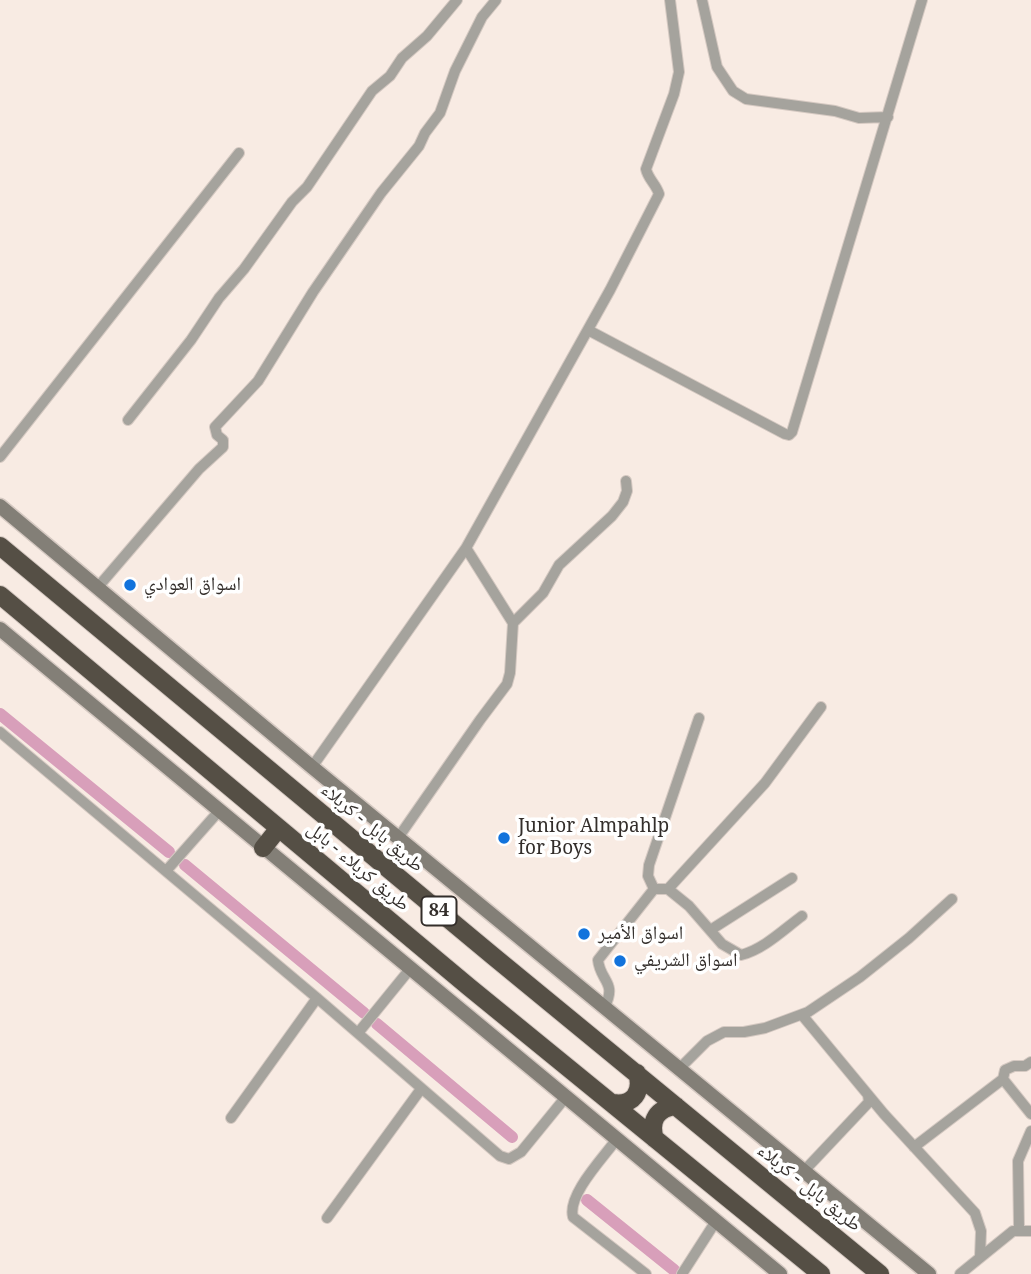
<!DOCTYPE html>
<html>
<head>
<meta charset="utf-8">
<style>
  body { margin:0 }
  canvas { display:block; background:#f8ebe3 }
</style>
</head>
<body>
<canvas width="1031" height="1274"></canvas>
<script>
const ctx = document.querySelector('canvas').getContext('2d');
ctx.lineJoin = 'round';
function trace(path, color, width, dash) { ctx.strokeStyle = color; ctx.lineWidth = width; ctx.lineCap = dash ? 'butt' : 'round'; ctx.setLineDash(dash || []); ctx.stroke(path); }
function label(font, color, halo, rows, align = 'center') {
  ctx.font = font + ' "Noto Serif","Noto Naskh Arabic",serif'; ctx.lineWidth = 7; ctx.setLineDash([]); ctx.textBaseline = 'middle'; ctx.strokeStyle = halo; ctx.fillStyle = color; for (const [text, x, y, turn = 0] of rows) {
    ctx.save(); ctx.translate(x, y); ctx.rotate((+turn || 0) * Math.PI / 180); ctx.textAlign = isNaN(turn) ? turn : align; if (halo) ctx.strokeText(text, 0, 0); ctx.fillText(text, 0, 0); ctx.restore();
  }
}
trace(new Path2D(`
  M0,714L169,852
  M185,865L364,1013
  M377,1024L512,1137
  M587,1200L674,1270`), '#d89fba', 12);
const street = new Path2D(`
  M702,0L717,67L733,91L746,99L835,111L859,118L888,117
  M588,330L785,434L789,435L792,432L922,0
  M128,420L191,340L219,298L244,269L292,202L307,187L372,91L390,76L402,58L427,36L457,0
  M0,457L239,153
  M98,587L199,469L223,447V440L217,435L215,427L258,381L313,292L381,193L419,146L425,133L440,113L455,71L482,17L496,0
  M513,623L543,593L559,565L612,516L623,502L627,491L626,481
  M0,732L317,998L500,1156L509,1159L521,1152L565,1098
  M312,767L466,548L610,290L659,194C656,184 648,179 646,169L674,94L679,72L670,0
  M398,838L480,720L507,684L510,673L513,623L466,548
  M166,871L219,811
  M654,889H668L765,783L821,707
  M654,889L648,876L649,865L699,718
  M668,889L689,906L722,944L741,955C764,949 783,930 802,916
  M712,929L792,878
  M605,1006C617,982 600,981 598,960L654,889
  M802,1015L884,1114L975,1213L981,1231L980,1257
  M358,1033L410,969
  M678,1070L707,1041L724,1032H744L765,1028L808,1012L860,977L909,938L952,899
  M1003,1079L1031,1114
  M231,1118L317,998
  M616,1140C603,1158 567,1195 573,1217L646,1274
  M914,1147L1003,1079L1005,1070L1014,1066H1025L1031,1062
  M803,1172L869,1102L868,1095
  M327,1218L421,1089
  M1019,1229L1018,1161L1031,1131
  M682,1274L716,1221
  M960,1274L1013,1231H1031`);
const secondary = new Path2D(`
  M0,506L312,767L929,1274
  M0,629L780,1274`);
const highway = new Path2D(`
  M0,546L493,956L880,1274
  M0,595L469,987L821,1274
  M263,848L279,828
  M613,1103C633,1106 643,1092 637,1073
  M655,1139C649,1121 657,1108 676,1106`);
trace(street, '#d5c9c2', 12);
trace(secondary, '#d5c9c2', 17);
trace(highway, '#d5c9c2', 20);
trace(street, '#a5a39d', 10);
trace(secondary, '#837f77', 14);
trace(highway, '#554f45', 18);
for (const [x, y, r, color] of [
  [130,585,7,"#1273dc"],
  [504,838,7,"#1273dc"],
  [584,934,7,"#1273dc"],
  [620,961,7,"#1273dc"]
]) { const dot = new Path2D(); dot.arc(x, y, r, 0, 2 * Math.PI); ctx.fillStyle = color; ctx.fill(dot); trace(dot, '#fff', 2.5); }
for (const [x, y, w] of [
  [439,911,35]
]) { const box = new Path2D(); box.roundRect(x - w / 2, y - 14.5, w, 29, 5); ctx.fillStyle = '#fff'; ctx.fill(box); trace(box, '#332e2b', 2); }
label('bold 18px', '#332e2b', null, [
  ["84",439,911]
]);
label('19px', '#332e2b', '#fff', [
  ["اسواق العوادي",144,585],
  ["Junior Almpahlp",518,827],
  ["for Boys",518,849],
  ["اسواق الأمير",598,934],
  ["اسواق الشريفي",634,961]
], 'left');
label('19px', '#332e2b', '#fff', [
  ["طريق بابل - كربلاء",372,828,40],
  ["طريق كربلاء - بابل",358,867,40],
  ["طريق بابل - كربلاء",809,1188,39]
]);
</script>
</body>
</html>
